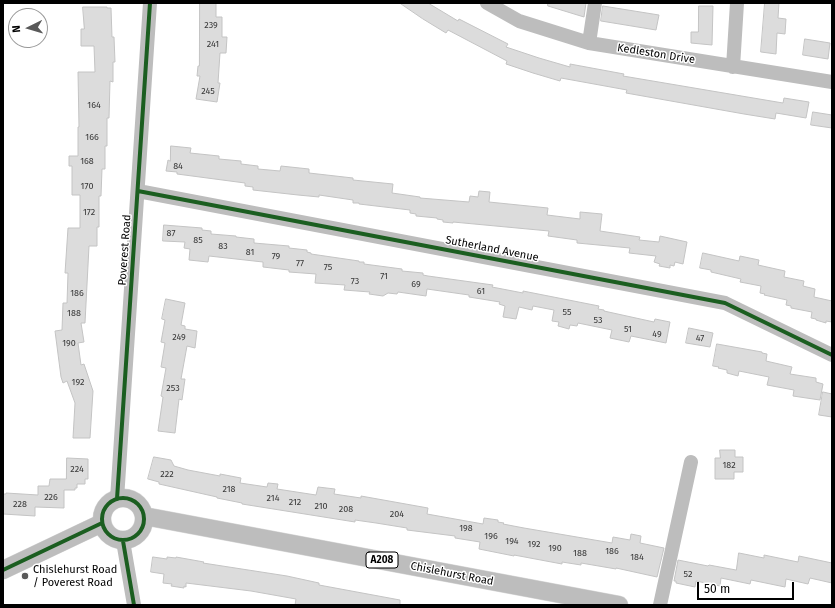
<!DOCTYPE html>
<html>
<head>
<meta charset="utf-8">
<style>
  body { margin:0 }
  #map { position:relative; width:835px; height:608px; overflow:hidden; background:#fff; font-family:"Fira Sans",sans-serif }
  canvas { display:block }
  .frame { position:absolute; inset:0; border:4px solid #000; pointer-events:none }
  .north { position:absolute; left:8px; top:8px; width:40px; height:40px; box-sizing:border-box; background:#fff; border:1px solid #999; border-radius:50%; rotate:265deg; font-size:11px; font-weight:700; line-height:16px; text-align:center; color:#000 }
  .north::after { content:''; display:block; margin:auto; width:14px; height:18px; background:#595959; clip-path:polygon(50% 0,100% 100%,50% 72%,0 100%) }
  .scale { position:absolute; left:697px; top:582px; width:97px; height:18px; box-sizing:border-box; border:2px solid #000; border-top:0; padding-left:5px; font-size:12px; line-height:14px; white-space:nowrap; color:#000; -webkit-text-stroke:3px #fff; paint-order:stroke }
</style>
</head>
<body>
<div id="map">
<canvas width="835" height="608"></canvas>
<div class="frame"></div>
<div class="north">N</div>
<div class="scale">50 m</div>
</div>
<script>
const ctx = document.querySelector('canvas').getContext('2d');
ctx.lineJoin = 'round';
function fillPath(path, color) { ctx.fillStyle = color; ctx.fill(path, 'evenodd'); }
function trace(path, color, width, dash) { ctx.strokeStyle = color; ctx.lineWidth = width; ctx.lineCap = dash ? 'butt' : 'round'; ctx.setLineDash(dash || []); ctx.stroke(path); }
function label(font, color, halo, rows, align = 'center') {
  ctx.font = font + ' "Fira Sans",sans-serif'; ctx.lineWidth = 3; ctx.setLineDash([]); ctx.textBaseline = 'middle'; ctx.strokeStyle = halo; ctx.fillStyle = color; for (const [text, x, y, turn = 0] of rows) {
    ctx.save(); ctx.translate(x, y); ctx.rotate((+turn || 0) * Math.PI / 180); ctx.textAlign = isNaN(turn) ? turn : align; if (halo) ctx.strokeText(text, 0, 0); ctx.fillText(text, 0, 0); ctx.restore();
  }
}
const building = new Path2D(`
  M200,3H216V17H222V37H227L226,53H220L218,83H220L217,102L196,99L200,76H197L198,66H199Z
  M400,3H428L458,21L459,19L508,44L506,47L539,58L570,67V64L624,74L623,76L783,103L784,98L809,102L806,118L776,113L775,119L744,114L626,93L627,90L561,78L560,81L533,73L506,64L507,61L448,30L446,33L423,19Z
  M548,3H586L584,17L548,6Z
  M765,3H779L778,18L786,19L785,34L777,33L776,54L761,52Z
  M603,6L659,15L656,30L601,21Z
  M699,6H713L712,45L691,43V32H698Z
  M83,7H107V8H111L112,37H114L115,62H113V82L110,81L109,118H107V146H105V169H102L101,196H99V227H97V246H89L85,323H81L84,342L78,343L81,365L84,364L93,391L90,438H73L75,403L67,381L63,383L61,377L55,331L62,330L63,303H67L68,273H65L68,228H80V195H72V166H69V156H78V127H79L78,72H95L94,46H81V29H84Z
  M805,39L830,43L828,59L803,55Z
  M813,112L832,115V128L811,125Z
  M171,146L191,148L190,153L219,156V159L241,161V164L258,166V169L280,171L281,166L309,169V173L353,178V180L393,184L392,193L420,197V198L469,202L470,196L478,197L479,191L490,192L489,202L548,208L547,215L580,219V212L602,214L600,231L640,237L639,240L659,242L660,236L687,242L683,264L675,262L674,266L670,265V268L659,266L660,264L654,262L656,256L629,253L630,248L577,243V240L548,236L549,231L453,222V223L443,222V220L437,219V218L416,216V214L410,213V210L359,204V203H353V200L319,195V197L298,195L253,190V187L245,186V183L177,174V172L166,171L168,160L170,161Z
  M164,225L202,228V230L211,231V234L236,236V237L254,239V243L289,246V248L307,250V252L311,253V254L359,261V262H364V264L402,269V271L423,273V275L428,276L493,285L492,287L523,293V291L599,306L598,309L604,310V311L654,322L655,319L670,322L666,343L631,336L629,342L610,338L612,330L578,323L577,326L570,325L569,329L558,326L559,322L552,321L554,310L533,306L532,310L519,307L516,319L503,317L505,306L499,304L500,302L469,297V295L427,289L426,296L398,292L397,294L388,293L383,296L369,294L370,292L344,290L345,285L315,283L316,274L289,272V270L263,267V262L209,256L208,262L189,260L190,249L184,248L185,242L163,241Z
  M703,253L739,261L740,256L759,260L758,265L785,271L784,277L804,281L803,286L815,289L814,297L832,301V322L826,321V323L816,320V319L811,318L812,312L791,308V306L786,305L787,300L764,295L765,294L760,293L761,286L740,282L741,279L711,272V270L700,268Z
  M166,299L185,303L181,325L185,326V329L197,331L195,348L187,346L181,379H185L182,400L179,399L175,433L158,431L163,397L161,396L166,368L161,367L165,343L161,342L165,320L162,319Z
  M689,328L713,333L710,347L686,343Z
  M717,344L762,352V353L767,354L766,361L792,367L790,374L816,378V382L823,384L820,400L793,396L794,390L767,385L769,377L739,371L738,376L727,373V370L718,368L719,367L713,366Z
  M823,392L832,394V417L819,415Z
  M720,450H735V457H743V472H734V479H715V458H720Z
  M154,457L171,460L174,466L188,470L220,476V474L241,478L240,483L267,487L268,483L278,484L277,489L316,495L318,487L335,489L334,494L361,498V496L428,508L427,514L483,524L484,518L498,520V522L504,523L503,524L524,528L612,543L613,537L630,540L631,534L641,536L640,543L664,548L657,577L616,568V569L581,563V565L562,562V564L514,555V556L479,549L480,542L455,538V536L407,530V528L376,523L355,520V522L242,504V503L217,498V497L159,484V482L148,479Z
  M67,458L88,459V479H85V484H77V488H75V490H64V508L35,507V516L3,514V494H6V493L38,495V486H49L50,479H66Z
  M739,553L764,558V555L798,562L799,556L832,563V583L810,578L808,584L786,579L785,587L751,580L750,584L721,578L720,586L696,581L695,587L676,583V581H674L678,560L708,566L709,565L736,570Z
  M153,557L167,559V557L176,558V557L204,562L203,563L287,576L319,583V585L400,600V605H295L296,599L251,591L186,583V587L184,586V588L171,586L172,584L163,583L164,574L151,572Z`);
fillPath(building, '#dcdcdc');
trace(building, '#c4c4c4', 1);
const major = new Path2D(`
  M102 519a21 21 0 1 1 42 0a21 21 0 1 1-42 0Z
  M144,516L619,605
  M3,570L102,523`);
trace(major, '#dbdbdb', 19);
trace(new Path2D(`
  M487,3L519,21L589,43L832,82
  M589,43L595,3
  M733,67L737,3
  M138,191L725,303L832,355
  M117,499L150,3
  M123,541L134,605
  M660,605L691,462`), '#bdbdbd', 14);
trace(major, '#bdbdbd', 18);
trace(new Path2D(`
  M138,191L725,303L832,355
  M102 519a21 21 0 1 1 42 0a21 21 0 1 1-42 0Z
  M117,499L150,3
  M123,541L134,605
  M3,570L102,523`), '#1b5e20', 4);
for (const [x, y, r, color] of [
  [25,576,4,"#595959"]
]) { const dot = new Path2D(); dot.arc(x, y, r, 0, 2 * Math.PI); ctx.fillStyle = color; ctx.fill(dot); trace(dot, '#fff', 1.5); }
label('9px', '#373737', null, [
  ["239",211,25],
  ["241",213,44],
  ["245",208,91],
  ["164",94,105],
  ["166",92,137],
  ["168",87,161],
  ["84",178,166],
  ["170",87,186],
  ["172",89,212],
  ["87",171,233],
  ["85",198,240],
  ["83",223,246],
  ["81",250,252],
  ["79",276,256],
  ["77",300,263],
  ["75",328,267],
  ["71",384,276],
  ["73",355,281],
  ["69",416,284],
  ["61",481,291],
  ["186",77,293],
  ["55",567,312],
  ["188",74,313],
  ["53",598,320],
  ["51",628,329],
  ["49",657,334],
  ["249",179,337],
  ["47",700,338],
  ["190",69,343],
  ["192",78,382],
  ["253",173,388],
  ["182",729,465],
  ["224",77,469],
  ["222",167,474],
  ["218",229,489],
  ["226",51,497],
  ["214",273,498],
  ["212",295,502],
  ["228",20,504],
  ["210",321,506],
  ["208",346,509],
  ["204",397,514],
  ["198",466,528],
  ["196",491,536],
  ["194",512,541],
  ["192",534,544],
  ["190",555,548],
  ["186",612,551],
  ["188",580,553],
  ["184",637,557],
  ["52",688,574]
]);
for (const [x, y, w] of [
  [382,560,32]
]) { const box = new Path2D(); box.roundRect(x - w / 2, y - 8, w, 16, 3); ctx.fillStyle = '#fff'; ctx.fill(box); trace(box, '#000', 1); }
label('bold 10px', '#000', null, [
  ["A208",382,560]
]);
label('11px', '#000', '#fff', [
  ["Kedleston Drive",656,54,9],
  ["Sutherland Avenue",492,249,11],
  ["Poverest Road",125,250,-86],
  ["Chislehurst Road",452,574,11]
]);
label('11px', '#000', '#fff', [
  ["Chislehurst Road",33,570],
  ["/ Poverest Road",33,583]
], 'left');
</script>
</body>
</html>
